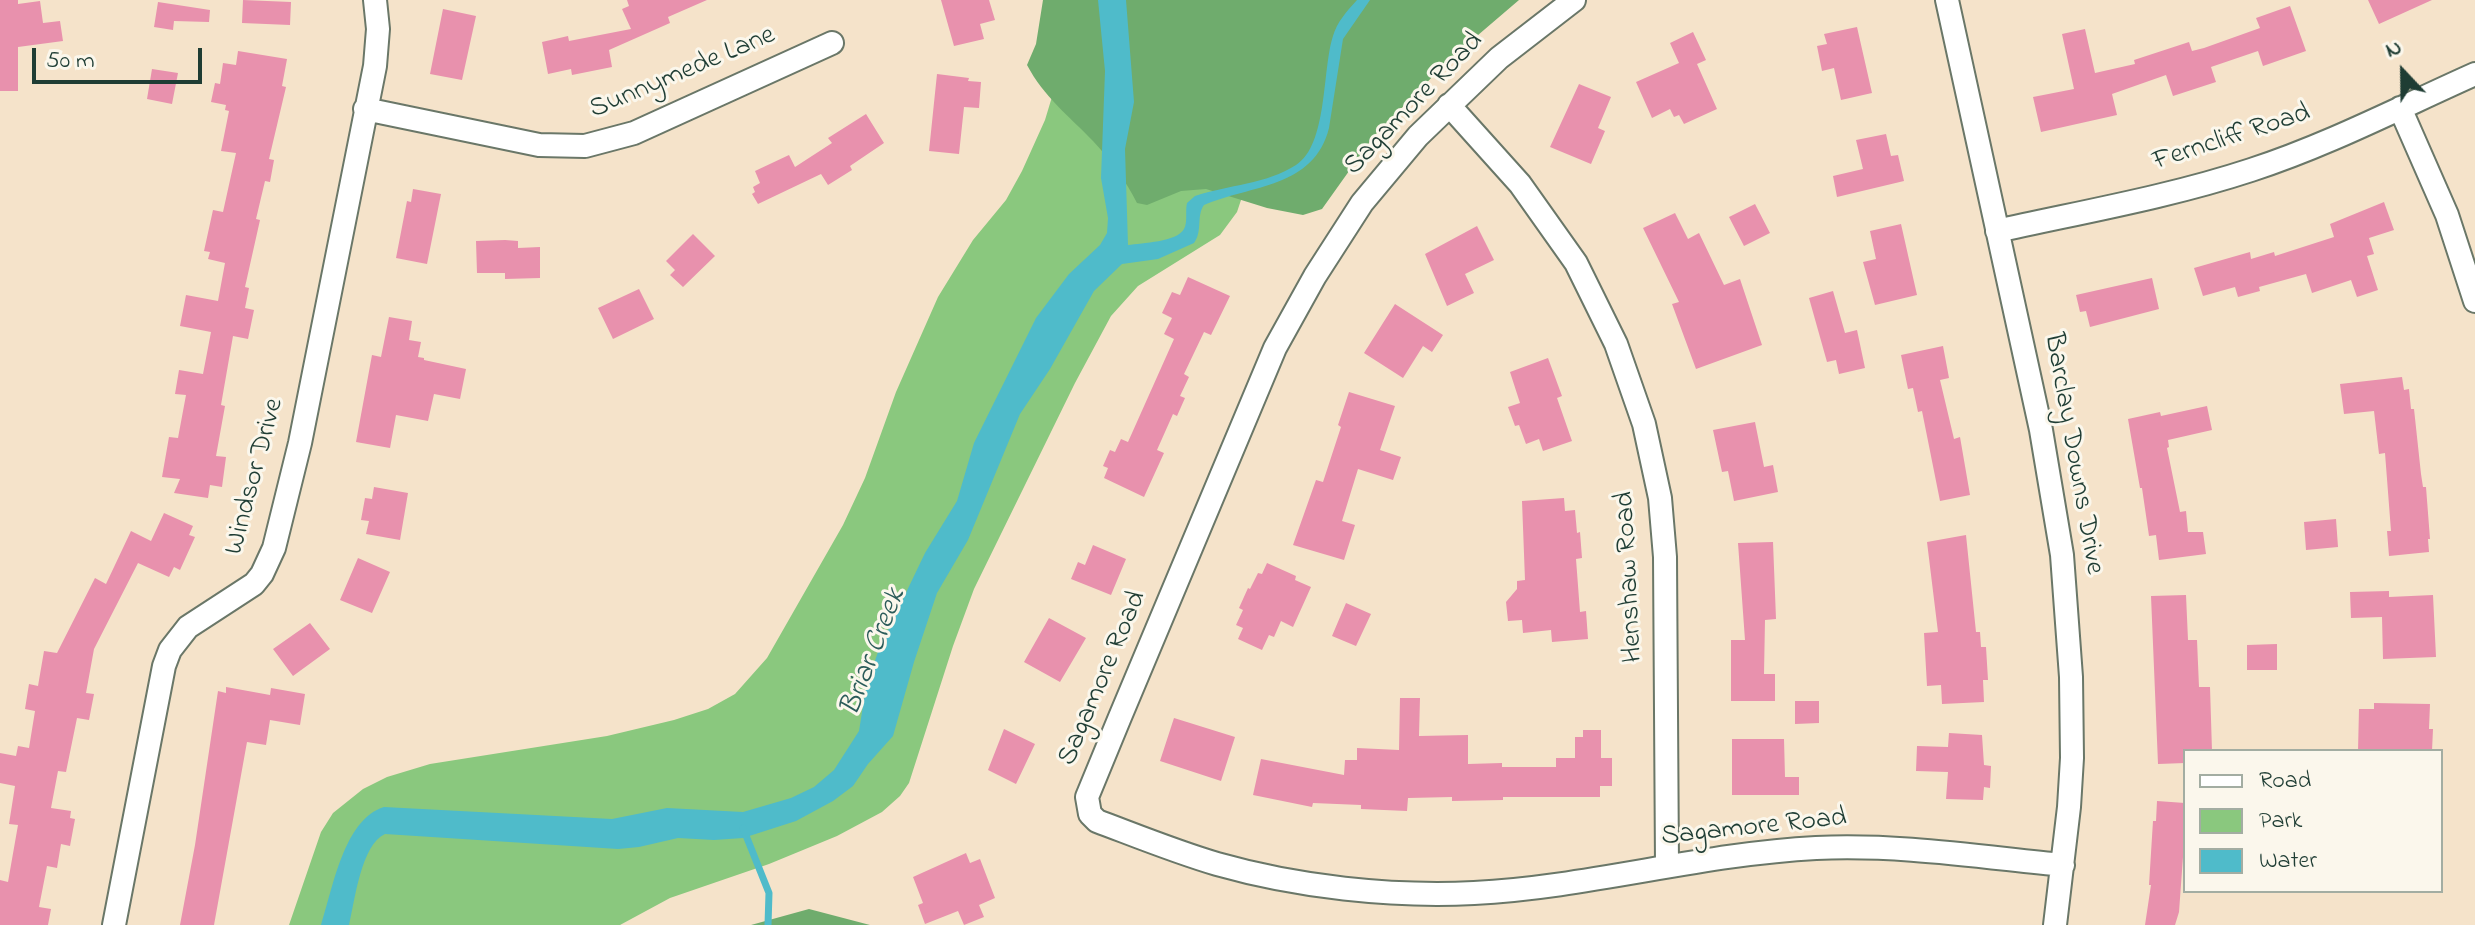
<!DOCTYPE html>
<html>
<head>
<meta charset="utf-8">
<style>
  body { margin:0 }
  #map { position:relative; width:2475px; height:925px; overflow:hidden; background:#f5e3ca; font-family:"Indie Flower",sans-serif }
  canvas { display:block }
  .legend { position:absolute; left:2183px; top:749px; width:260px; height:144px; box-sizing:border-box; background:#fbf7ec; border:2px solid #a3ada2; margin:0; padding:10px 14px; list-style:none; font-size:24px; color:#1f3d34 }
  .legend li { display:flex; align-items:center; gap:16px; height:40px }
  .legend b { width:40px; border:2px solid #a3ada2 }
  .north { position:absolute; left:2363px; top:32px; width:80px; height:80px; -webkit-text-stroke:6px #fbf7ec; paint-order:stroke; rotate:338deg; font-size:22px; font-weight:700; line-height:32px; text-align:center; color:#1f3d34 }
  .north::after { content:''; display:block; margin:auto; width:28px; height:36px; background:#1f3d34; clip-path:polygon(50% 0,100% 100%,50% 72%,0 100%) }
  .scale { position:absolute; left:32px; top:48px; width:170px; height:36px; box-sizing:border-box; border:4px solid #1f3d34; border-top:0; padding-left:10px; font-size:24px; line-height:28px; white-space:nowrap; color:#1f3d34; -webkit-text-stroke:6px #fbf7ec; paint-order:stroke }
</style>
</head>
<body>
<div id="map">
<canvas width="2475" height="925"></canvas>
<ul class="legend">
<li><b style="height:10px;background:#fff"></b>Road</li>
<li><b style="height:22px;background:#8ac87e"></b>Park</li>
<li><b style="height:22px;background:#4fbbca"></b>Water</li>
</ul>
<div class="north">N</div>
<div class="scale">50 m</div>
</div>
<script>
const ctx = document.querySelector('canvas').getContext('2d');
ctx.lineJoin = 'round';
function fillPath(path, color) { ctx.fillStyle = color; ctx.fill(path, 'evenodd'); }
function trace(path, color, width, dash) { ctx.strokeStyle = color; ctx.lineWidth = width; ctx.lineCap = dash ? 'butt' : 'round'; ctx.setLineDash(dash || []); ctx.stroke(path); }
function label(font, color, halo, rows, align = 'center') {
  ctx.font = font + ' "Indie Flower",sans-serif'; ctx.lineWidth = 6; ctx.setLineDash([]); ctx.textBaseline = 'middle'; ctx.strokeStyle = halo; ctx.fillStyle = color; for (const [text, x, y, turn = 0] of rows) {
    ctx.save(); ctx.translate(x, y); ctx.rotate((+turn || 0) * Math.PI / 180); ctx.textAlign = isNaN(turn) ? turn : align; if (halo) ctx.strokeText(text, 0, 0); ctx.fillText(text, 0, 0); ctx.restore();
  }
}
fillPath(new Path2D(`
  M1064,57L1250,173L1237,212L1220,235L1138,286L1111,316L1075,383L974,589L953,646L909,783L900,796L882,812L837,836L769,864L670,898L620,925H289L321,832L333,813L363,789L387,777L430,764L607,736L674,720L708,709L735,694L767,658L843,525L865,478L896,392L938,297L973,240L1006,200L1022,171L1045,120Z`), '#8ac87e');
fillPath(new Path2D(`
  M1043,0H1519L1450,59L1374,136L1322,209L1303,215L1267,208L1206,189L1181,191L1147,205L1137,203C1126,181 1110,159 1093,141C1068,115 1044,97 1027,65L1036,44Z
  M809,909L870,925H751Z`), '#6fac6d');
fillPath(new Path2D(`
  M1098,0H1126L1134,102L1125,149L1128,245C1142,243 1177,242 1184,229C1188,222 1185,211 1187,203L1195,196C1228,185 1267,184 1296,165C1328,145 1322,69 1333,36C1337,22 1347,11 1357,0H1370L1343,39L1329,128C1314,188 1251,185 1204,205C1196,216 1203,231 1194,243L1158,259L1122,264L1094,291L1050,369L1020,414L968,540L937,593L914,662L893,736L868,764L853,786L833,801L796,821L743,838L714,840L678,838L639,847L618,849L385,834C361,845 355,900 349,925H321C333,888 344,819 384,807L612,819L667,808L743,812L791,798L814,787L834,770L859,731L866,687L879,649L925,553L957,501L974,443L1036,318L1069,274L1100,245L1107,233L1108,218L1101,178L1105,71Z`), '#4fbbca');
trace(new Path2D(`
  M743,828L769,893L768,925`), '#4fbbca', 7);
fillPath(new Path2D(`
  M0,0H18V4L40,1L43,23L60,21L63,41L18,47V91H0Z
  M243,0L291,2L290,25L242,23Z
  M627,0H707L668,17L670,23L609,50L612,67L572,75L571,69L548,74L542,42L568,36L569,41L631,29L622,9L629,6Z
  M941,0H989L995,20L980,24L984,39L954,46Z
  M2368,0H2432L2379,24Z
  M158,2L210,10L209,22L174,21L173,30L154,27Z
  M2290,6L2306,51L2263,66L2258,51L2211,67L2216,82L2173,96L2166,75L2112,94L2117,115L2041,132L2033,97L2074,89L2062,34L2085,29L2095,73L2135,64L2134,60L2189,42L2192,51L2204,48L2260,28L2256,18Z
  M443,9L476,16L462,80L430,74Z
  M1857,27L1872,93L1841,100L1834,68L1822,71L1817,46L1827,44L1824,34Z
  M1693,32L1706,60L1697,64L1717,109L1684,124L1679,115L1674,117L1670,109L1652,118L1636,82L1679,63L1670,43Z
  M238,51L287,59L282,86L286,87L269,159L274,160L270,182L265,181L256,219L260,220L245,287L249,288L245,308L254,310L248,339L233,336L221,405L225,406L216,456L226,457L222,487L210,485L208,498L174,493L180,479L162,477L169,437L178,438L186,395L175,394L179,370L203,374L211,332L180,326L186,295L218,301L225,263L208,259L210,252L204,251L213,210L223,212L236,153L221,151L229,111L225,110L226,105L211,102L215,83L220,84L223,63L236,65Z
  M152,69L178,73L172,104L147,99Z
  M937,74L969,78L968,81L981,82L979,108L964,107L959,154L929,151Z
  M1579,84L1611,97L1598,128L1605,131L1591,164L1550,147Z
  M866,114L884,143L850,166L852,170L828,185L821,174L758,204L752,194L755,192L753,187L760,183L755,171L789,155L795,167L832,143L828,138Z
  M1886,134L1891,156L1898,155L1904,181L1837,197L1833,176L1863,169L1856,140Z
  M413,189L441,194L427,264L396,258L407,201L411,202Z
  M2384,202L2394,230L2369,238L2374,254L2367,256L2378,290L2357,297L2351,280L2312,293L2306,274L2259,287L2260,291L2238,297L2235,287L2203,296L2194,268L2250,252L2251,259L2274,252L2275,256L2334,237L2330,224Z
  M1755,204L1770,233L1744,246L1729,217Z
  M1675,213L1688,239L1699,233L1724,285L1740,279L1762,345L1696,369L1672,304L1679,302L1643,228Z
  M1901,224L1917,295L1875,305L1863,262L1876,259L1870,231Z
  M1477,226L1494,260L1465,274L1474,293L1447,306L1425,254Z
  M693,234L715,256L683,287L670,275L675,270L666,261Z
  M505,240L518,241V248L540,247V278L505,279V273H477L476,241Z
  M1188,277L1230,296L1211,335L1204,332L1184,374L1189,377L1180,396L1185,398L1177,416L1173,414L1157,450L1164,453L1144,497L1104,478L1108,468L1103,466L1110,450L1115,452L1121,439L1128,442L1174,339L1164,334L1172,318L1162,313L1172,292L1180,295Z
  M2152,278L2159,309L2090,327L2086,311L2080,312L2076,295Z
  M639,289L654,319L613,339L598,308Z
  M1833,291L1845,333L1857,330L1865,368L1839,374L1836,360L1827,362L1809,298Z
  M1395,304L1443,335L1432,352L1423,346L1403,378L1364,353Z
  M389,317L412,321L409,340L421,342L418,357L424,358V360L466,369L460,399L434,394L428,421L396,415L390,448L356,442L372,355L381,357Z
  M1943,346L1949,378L1940,380L1954,439L1960,437L1970,495L1940,501L1922,411L1918,412L1913,388L1908,389L1901,355Z
  M1548,358L1562,396L1557,398L1572,441L1543,451L1539,439L1526,444L1519,425L1515,426L1508,407L1520,403L1510,372Z
  M2402,377L2404,390L2409,389L2411,409H2414L2421,474L2423,487H2426L2430,539H2428L2429,552L2389,556L2387,531H2391L2385,453L2379,454L2374,411L2344,414L2340,384Z
  M1349,392L1395,406L1380,450L1401,457L1393,480L1358,469L1342,521L1355,525L1344,560L1293,545L1316,480L1323,482L1341,427L1338,425Z
  M2207,406L2212,430L2168,440L2169,447L2167,448L2180,512L2186,511L2188,532H2203L2206,554L2159,560L2156,535L2149,536L2142,488H2140L2128,419L2160,412L2161,416Z
  M1755,422L1764,467L1773,465L1778,492L1734,501L1728,471L1722,472L1713,430Z
  M374,487L408,493L400,540L366,534L369,521L361,520L365,498L372,499Z
  M1564,498L1565,511L1575,510L1577,533L1580,532L1582,558L1576,559L1580,612L1586,611L1588,639L1552,642L1551,630L1523,633L1522,620L1508,621L1506,602L1517,589V581L1525,580L1522,501Z
  M164,513L193,526L189,535L195,537L180,570L174,567L169,577L138,563L94,649L86,693L94,694L89,720L77,718L66,772L58,771L51,808L71,811L70,818L75,819L70,846L61,844L57,868L47,866L39,907L51,909L48,925H0V880L8,882L18,825L9,824L15,786L0,783V753L16,756L18,746L29,748L35,711L25,709L29,684L38,686L44,651L57,653L95,578L106,584L131,531L151,541Z
  M2336,519L2338,547L2306,550L2304,522Z
  M1966,535L1976,632H1980L1981,647H1986L1988,680H1983L1984,702L1942,704L1941,685L1927,686L1924,633L1938,632L1927,542Z
  M1773,542L1776,619L1765,620L1764,674H1775V701H1731V640H1745L1738,543Z
  M1093,545L1126,559L1111,595L1071,579L1078,562L1085,565Z
  M358,558L390,572L372,613L340,600Z
  M1267,563L1296,576L1295,580L1311,587L1293,627L1281,621L1274,637L1269,635L1262,650L1238,639L1243,628L1236,625L1243,610L1239,608L1248,588L1250,589L1258,573L1262,574Z
  M2389,591V597L2433,595L2436,657L2383,659L2382,617L2351,618L2350,592Z
  M2186,595L2188,640H2197L2199,687H2210L2212,751H2185V763L2158,764L2151,596Z
  M1346,603L1371,614L1356,646L1332,636Z
  M1049,618L1086,638L1060,682L1024,662Z
  M310,623L330,649L293,676L273,649Z
  M2277,644V670H2247V645Z
  M226,687L270,695L271,688L305,694L300,725L270,720L266,745L247,742L214,925H180L195,845L218,691L226,693Z
  M1400,698H1420L1419,736L1468,735V764L1502,763V767H1556V758H1575V737H1583V730H1601V758H1612V786H1600V797H1503V800L1452,801V797L1408,798L1407,811L1361,809V805L1313,803L1312,807L1253,795L1261,759L1344,775L1345,760H1357V748L1399,750Z
  M1795,701H1819V723L1795,724Z
  M2374,703L2430,704L2429,729H2433L2432,751H2358L2359,709H2374Z
  M1174,718L1235,737L1221,781L1160,761Z
  M1004,729L1035,744L1016,784L988,770Z
  M1949,733L1982,735L1984,765L1991,766L1990,788L1984,787L1983,800L1946,799L1948,772L1916,771L1917,746L1948,747Z
  M1732,739H1784L1785,777H1799V795H1732Z
  M2157,801L2185,803V857H2183L2179,912L2175,925H2145L2151,885H2149L2153,821H2156Z
  M966,853L970,863L980,859L995,898L979,905L984,917L964,925L958,911L925,924L918,905L923,903L913,877Z`), '#e891ad');
const minor = new Path2D(`
  M1574,0L1499,58L1418,136L1362,203L1315,276L1275,348L1120,717L1087,797L1090,814L1097,821C1137,836 1176,852 1217,864C1298,887 1390,897 1474,893C1589,887 1701,854 1816,848C1898,844 1981,857 2063,865
  M1947,0L2041,430L2062,555L2071,677L2072,758L2069,807L2055,925
  M1449,105L1520,184L1576,263L1616,344L1644,424L1660,498L1665,557L1667,866
  M2400,108L2447,215L2475,301
  M365,109L539,145L585,146L634,133L832,43
  M1997,231C2082,212 2169,197 2251,170C2328,145 2401,107 2475,74
  M114,925L164,666L170,650L188,627L254,584L262,574L274,548L300,443L375,66L378,29L375,0`);
trace(minor, '#6a7768', 26);
trace(minor, '#fff', 22);
label('28px', '#1f3d34', '#fbf7ec', [
  ["Sunnymede Lane",683,74,-23],
  ["Sagamore Road",1415,105,-46],
  ["Ferncliff Road",2232,139,-18],
  ["Barclay Downs Drive",2072,454,80],
  ["Windsor Drive",256,477,-75],
  ["Henshaw Road",1631,577,-93],
  ["Sagamore Road",1104,679,-67],
  ["Sagamore Road",1754,829,-6]
]);
label('italic 30px', '#2b5c5a', '#fbf7ec', [
  ["Briar Creek",875,653,-69]
]);
</script>
</body>
</html>
